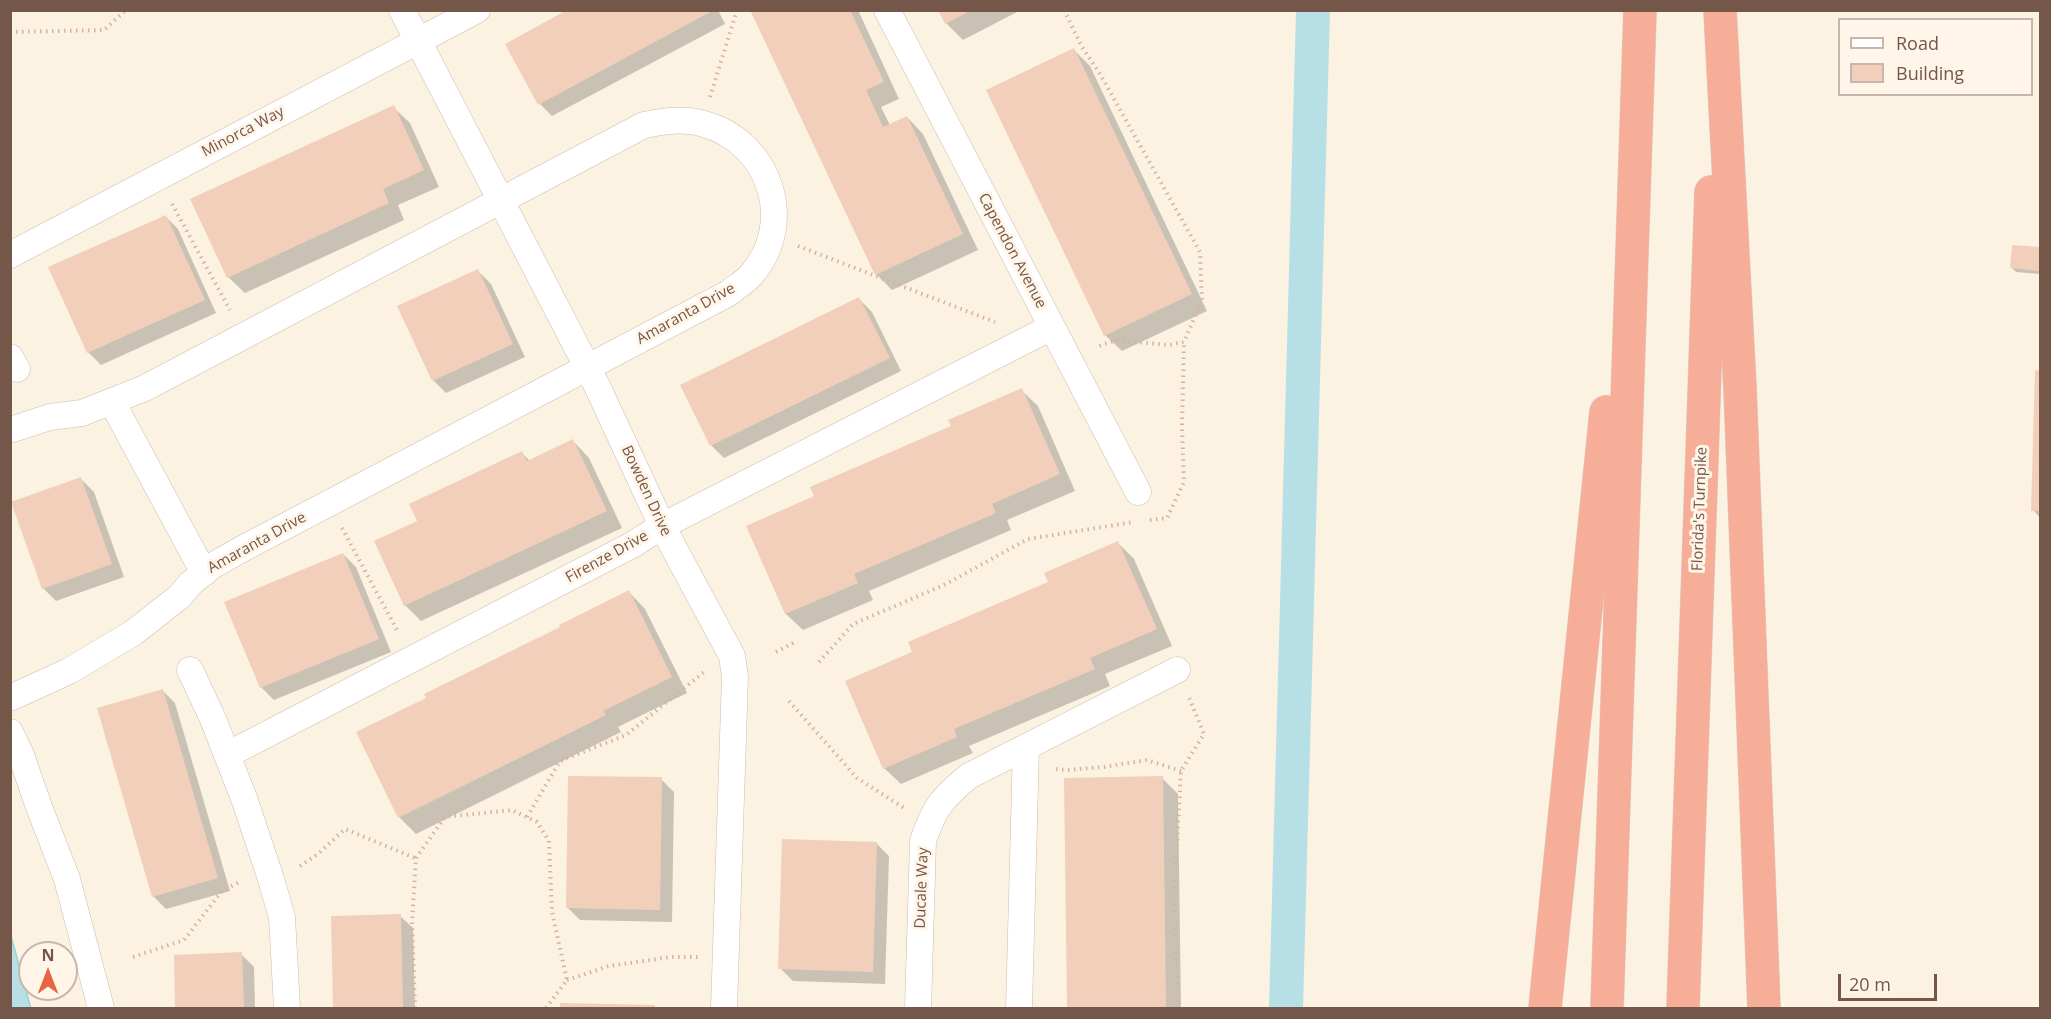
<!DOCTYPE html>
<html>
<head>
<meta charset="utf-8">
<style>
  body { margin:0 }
  #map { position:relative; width:2051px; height:1019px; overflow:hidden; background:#fcf2e2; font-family:"Open Sans",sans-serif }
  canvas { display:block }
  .frame { position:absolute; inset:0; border:12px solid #745748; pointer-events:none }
  .legend { position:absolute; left:1838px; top:18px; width:195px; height:78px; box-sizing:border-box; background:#fff6e9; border:2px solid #c7b6a9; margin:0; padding:8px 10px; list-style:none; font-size:18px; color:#745748 }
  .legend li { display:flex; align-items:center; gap:12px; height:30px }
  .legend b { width:30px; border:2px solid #c7b6a9 }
  .north { position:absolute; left:18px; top:941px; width:60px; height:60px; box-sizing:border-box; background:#fff6e9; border:2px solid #c7b6a9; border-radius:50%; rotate:0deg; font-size:16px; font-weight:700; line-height:24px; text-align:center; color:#745748 }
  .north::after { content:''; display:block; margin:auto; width:21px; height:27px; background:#e86546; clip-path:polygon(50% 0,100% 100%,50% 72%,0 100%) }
  .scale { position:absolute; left:1838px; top:974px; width:99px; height:27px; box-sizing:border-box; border:3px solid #745748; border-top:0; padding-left:8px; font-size:18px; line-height:21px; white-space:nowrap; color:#745748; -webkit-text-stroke:4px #fff6e9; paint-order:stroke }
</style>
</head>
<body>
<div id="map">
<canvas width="2051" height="1019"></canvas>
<div class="frame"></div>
<ul class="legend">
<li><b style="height:8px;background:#fff"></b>Road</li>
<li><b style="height:16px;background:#f2cfba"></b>Building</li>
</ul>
<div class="north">N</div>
<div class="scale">20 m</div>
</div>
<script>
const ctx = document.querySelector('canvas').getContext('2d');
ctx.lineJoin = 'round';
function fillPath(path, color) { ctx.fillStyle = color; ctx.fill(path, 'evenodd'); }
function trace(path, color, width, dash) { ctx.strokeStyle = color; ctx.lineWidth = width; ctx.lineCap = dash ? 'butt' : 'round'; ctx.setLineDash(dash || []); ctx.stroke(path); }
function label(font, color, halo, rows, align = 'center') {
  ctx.font = font + ' "Open Sans",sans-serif'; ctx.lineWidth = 6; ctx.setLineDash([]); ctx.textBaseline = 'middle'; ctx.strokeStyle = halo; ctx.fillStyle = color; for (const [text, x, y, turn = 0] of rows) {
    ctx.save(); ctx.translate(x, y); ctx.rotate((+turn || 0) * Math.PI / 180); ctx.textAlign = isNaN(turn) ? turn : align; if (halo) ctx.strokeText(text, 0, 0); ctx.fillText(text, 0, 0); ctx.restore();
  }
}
const water = new Path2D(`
  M11,936L30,1005L31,1008H11Z`);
fillPath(water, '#b7e0e6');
trace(water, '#9dd0d8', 1.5);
fillPath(new Path2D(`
  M570,10H718L725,24L552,116L540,104Z
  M752,10H858L899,99L881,107L890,125L907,117L923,134L978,250L892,290L876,274Z
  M940,10H1021L963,40L946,23Z
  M1074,50L1090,66L1207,311L1122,351L1105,335Z
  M393,107L410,123L439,187L398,205L404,220L245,293L228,277Z
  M165,216L178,229L216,313L101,365L88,352Z
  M2014,246L2040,249V274L2016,272L2012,268Z
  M478,271L491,284L525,357L446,393L433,380Z
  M859,299L872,312L901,371L724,458L711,445Z
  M2037,372H2040V518L2033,510Z
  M1021,390L1038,406L1075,491L1007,520L1011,530L869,591L873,600L803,630L786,614L748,527L816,497Z
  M573,441L589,458L622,528L421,621L405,605L419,522L522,453L530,461Z
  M81,479L94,492L124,577L56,601L43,588Z
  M1118,543L1134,559L1172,646L1105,674L1110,686L969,746L973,753L901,784L884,768L914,652L1050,582Z
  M343,554L356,567L391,652L274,700L261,687Z
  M629,592L645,609L687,693L618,727L621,732L416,834L400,818L358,733L428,698Z
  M162,690L175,703L230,891L166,909L153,896Z
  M1162,778L1178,794L1181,1008H1068L1065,779Z
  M661,779L674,792L672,922L580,920L567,907Z
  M876,843L889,856L885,984L793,981L780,968Z
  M400,916L413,928L415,1008H335L333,917Z
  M241,954L254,967L255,1008H177L175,956Z
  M562,1005L654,1007L656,1008H562Z`), '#0003');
trace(new Path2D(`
  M1286,1008L1313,10`), '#b7e0e6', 34);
fillPath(new Path2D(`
  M567,10H714L538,105L505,44Z
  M750,10H850L884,82L866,90L883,127L907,116L963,234L875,275Z
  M938,10H972L945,24Z
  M1074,48L1192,294L1104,336L986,90Z
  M394,105L424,170L383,189L389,203L227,278L190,199Z
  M166,215L205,300L87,353L48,267Z
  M2012,245L2040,247L2039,271L2010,268Z
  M478,269L513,344L432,381L397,306Z
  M859,297L890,358L710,446L680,385Z
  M2035,370L2040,371V511H2031Z
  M1022,388L1060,474L992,504L996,513L854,574L858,583L785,614L746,526L814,496L810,487L951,426L948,420Z
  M573,439L607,511L404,606L374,541L417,521L409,504L522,451L527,461Z
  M81,477L112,564L42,589L11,502Z
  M1118,541L1157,629L1090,658L1095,669L954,729L957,737L883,769L845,681L912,652L908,642L1048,582L1044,573Z
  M343,553L379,639L260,688L224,602Z
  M629,590L672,677L603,711L606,715L398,818L356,732L426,698L424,694L560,627L559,625Z
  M163,689L218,878L152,897L97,708Z
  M568,776L662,777L660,910L566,908Z
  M1163,776L1166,1008H1067L1064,778Z
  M782,839L877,842L873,972L778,969Z
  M401,914L403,1008H333L331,916Z
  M242,952L244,1008H175L174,955Z
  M560,1003L655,1005V1008H560Z`), '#f2cfba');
const street = new Path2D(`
  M402,10L597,386L662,526L732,656L735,677L724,1008
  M887,10L1138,492
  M10,255L477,10
  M10,357L17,369
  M112,402L204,573
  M10,430L50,417L82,413L145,388L644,125C664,121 684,118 704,124C770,142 797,223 751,275C745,282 736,287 729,293L242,549L212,566L191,583L179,597L133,633L69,671L10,698
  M190,670L213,719L245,801L270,876L282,917L287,1008
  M10,732L21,755L39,807L67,879L101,1008
  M227,755L632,545L662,526L1052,327
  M918,1008L923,841C934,808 942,798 969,776L1177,670
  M1019,1008L1026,747`);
const highway = new Path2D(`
  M1720,10L1740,388L1764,1008
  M1545,1008L1606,412
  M1607,1008L1640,10
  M1683,1008L1711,192`);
trace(street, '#d0bbac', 27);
trace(highway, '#dbd3cf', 34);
trace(new Path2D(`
  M1064,10L1082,47L1100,74L1200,252L1202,300L1184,342L1169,345L1116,340L1096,347
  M10,32L104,30L126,10
  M10,88V90
  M710,97L737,10
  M172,204L230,310
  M798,246L995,322
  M1150,520L1167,518L1184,482L1182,427L1184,342
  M342,528L398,632
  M776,652L795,642
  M819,662L853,624L944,585L1028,539L1134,522
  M789,701L857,778L904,808
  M1056,769L1067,770L1104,767L1147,760L1181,771
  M527,817L560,761L626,735L704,672
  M300,866L318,854L345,829L415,858
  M133,957L184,940L221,892L241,881
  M567,980L609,966L671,957H698
  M415,1008L412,922L416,858L445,817L512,810L537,822L549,841L552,912L567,980L546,1008
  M1178,1008L1174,898L1181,771L1204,734L1188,695`), '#d7b29d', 4, [1.5, 4.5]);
trace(street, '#fff', 26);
trace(highway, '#f7ae98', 33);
label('15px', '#745748', '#fff6e9', [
  ["Minorca Way",243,132,-28],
  ["Capendon Avenue",1012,251,62],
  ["Amaranta Drive",686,314,-29],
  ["Bowden Drive",646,491,65],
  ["Florida's Turnpike",1700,509,-88],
  ["Amaranta Drive",257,543,-29],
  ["Firenze Drive",607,557,-29],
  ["Ducale Way",922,888,-88]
]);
</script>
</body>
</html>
